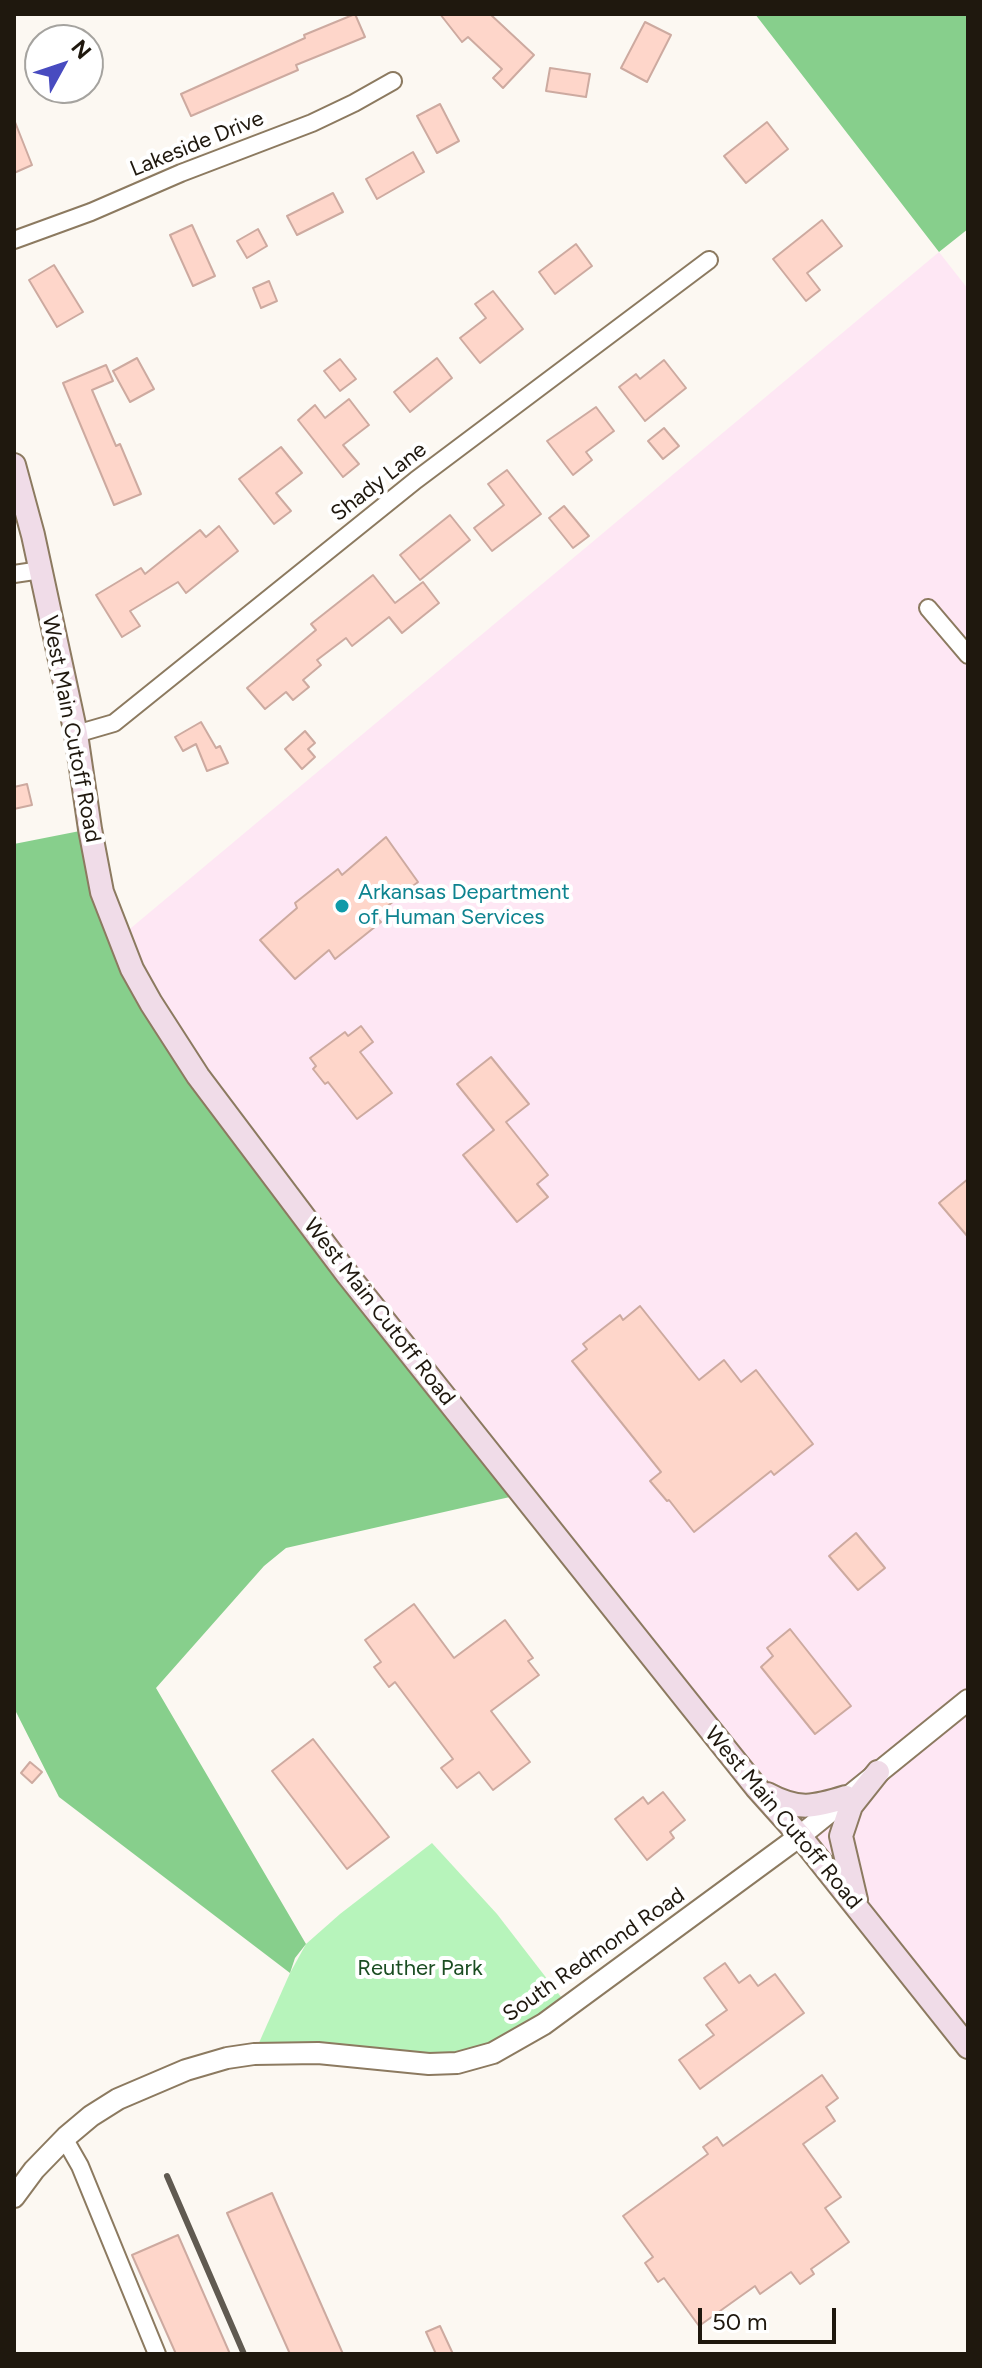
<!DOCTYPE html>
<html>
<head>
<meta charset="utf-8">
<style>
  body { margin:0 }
  #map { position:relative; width:982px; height:2368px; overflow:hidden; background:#fcf8f2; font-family:Figtree,sans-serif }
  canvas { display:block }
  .frame { position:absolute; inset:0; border:16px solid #1f180e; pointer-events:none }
  .north { position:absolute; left:24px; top:24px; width:80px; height:80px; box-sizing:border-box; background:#fff; border:2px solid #a5a39f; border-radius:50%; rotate:50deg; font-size:22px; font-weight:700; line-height:32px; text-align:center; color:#1f180e }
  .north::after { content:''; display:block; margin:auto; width:28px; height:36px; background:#484bc0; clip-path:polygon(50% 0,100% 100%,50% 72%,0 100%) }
  .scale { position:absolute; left:698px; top:2308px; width:138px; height:36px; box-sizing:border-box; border:4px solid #1f180e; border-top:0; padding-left:10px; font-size:24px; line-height:28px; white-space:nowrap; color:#1f180e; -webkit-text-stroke:6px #fff; paint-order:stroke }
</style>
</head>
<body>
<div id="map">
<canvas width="982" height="2368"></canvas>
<div class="frame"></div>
<div class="north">N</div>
<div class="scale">50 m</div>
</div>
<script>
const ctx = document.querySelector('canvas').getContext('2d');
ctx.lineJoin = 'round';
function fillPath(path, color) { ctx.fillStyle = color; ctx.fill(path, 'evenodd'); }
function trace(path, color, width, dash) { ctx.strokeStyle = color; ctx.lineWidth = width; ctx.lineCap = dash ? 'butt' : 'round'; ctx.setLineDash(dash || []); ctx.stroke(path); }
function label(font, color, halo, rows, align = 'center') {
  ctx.font = font + ' Figtree,sans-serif'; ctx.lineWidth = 8; ctx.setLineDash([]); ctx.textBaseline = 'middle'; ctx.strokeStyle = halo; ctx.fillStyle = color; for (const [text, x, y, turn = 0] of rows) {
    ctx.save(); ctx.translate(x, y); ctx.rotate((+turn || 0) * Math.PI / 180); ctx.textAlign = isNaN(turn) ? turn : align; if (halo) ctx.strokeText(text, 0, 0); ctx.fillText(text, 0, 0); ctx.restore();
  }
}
fillPath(new Path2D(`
  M939,252L968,289V2047L198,1076L119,938Z`), '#fee7f4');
fillPath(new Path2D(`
  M432,1843L497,1914L568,2006L484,2056L254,2054L290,1973L306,1944L340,1914Z`), '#b7f4bb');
fillPath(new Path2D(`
  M755,14H968V229L939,252Z
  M90,829L132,969L523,1494L286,1548L264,1566L156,1688L306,1944L295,1958L290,1973L59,1797L14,1708V844Z`), '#87cf8c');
const building = new Path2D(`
  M355,14L365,37L296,65L298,70L191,116L181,94L305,38L304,35Z
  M440,14H490L534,55L503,88L493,78L502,69L468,37L462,42Z
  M645,22L671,35L647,82L621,68Z
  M550,68L590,74L586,97L546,91Z
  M440,104L459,141L437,153L417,116Z
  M15,122L32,165L14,173V123Z
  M767,122L788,149L746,183L724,156Z
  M413,152L424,172L377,199L366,179Z
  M333,193L343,212L297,235L287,216Z
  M822,220L842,246L807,273L820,290L806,301L773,259Z
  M192,225L215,276L193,286L170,235Z
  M258,229L267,246L247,258L237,241Z
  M576,244L592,266L555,294L539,272Z
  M54,265L83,312L57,327L29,280Z
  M269,281L277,301L261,308L253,288Z
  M493,291L523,329L480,363L460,338L486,318L475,304Z
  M137,358L154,389L130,402L113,371Z
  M437,358L452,378L410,412L394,392Z
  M340,359L356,379L340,391L324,371Z
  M664,360L686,388L645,421L619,387L636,374L640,379Z
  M106,365L113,381L92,390L116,446L120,444L141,494L114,505L63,383Z
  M349,399L369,425L343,445L359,464L343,477L298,420L315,405L325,418Z
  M596,407L614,431L586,452L592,460L573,475L547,441Z
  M664,428L679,446L663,459L648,441Z
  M281,447L302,473L276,493L291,511L274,524L239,479Z
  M507,470L541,514L492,551L474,528L504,505L488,484Z
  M564,506L589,536L573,548L549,518Z
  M450,515L470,540L420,580L400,555Z
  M219,526L238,551L186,593L178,582L130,611L140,626L122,637L96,595L141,568L145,574L200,530L206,537Z
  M373,575L395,603L423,582L439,603L402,633L389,617L352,646L346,638L317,660L321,665L303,680L309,687L293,700L286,692L265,709L247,688L316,630L311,624Z
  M201,722L216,748L220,746L228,763L207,771L196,744L183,751L175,737Z
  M305,731L315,743L308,749L315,757L302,769L285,749Z
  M27,784L32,805L14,809V787Z
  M386,837L418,882L375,916L381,922L335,959L329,950L295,979L260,940L297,908L295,903L338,869L342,875Z
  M361,1026L373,1042L360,1052L392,1093L357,1119L328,1082L325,1084L313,1069L316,1066L310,1058L345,1032L348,1036Z
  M491,1057L529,1104L506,1122L548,1175L537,1184L548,1197L517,1222L463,1155L494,1130L457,1084Z
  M968,1179V1237L939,1203Z
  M640,1306L699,1380L724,1360L741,1382L756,1370L813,1444L774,1475L771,1471L694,1532L669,1500L667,1501L650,1481L661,1472L572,1361L587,1349L583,1344L620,1315L623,1320Z
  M856,1533L885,1568L858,1590L829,1556Z
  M414,1604L454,1658L505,1620L533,1658L528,1661L539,1675L491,1711L530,1762L493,1790L479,1772L457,1788L441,1768L453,1759L395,1682L389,1687L374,1667L381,1662L365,1640Z
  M790,1629L851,1706L815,1734L761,1667L773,1656L767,1648Z
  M313,1739L389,1837L347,1869L272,1771Z
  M30,1762L42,1772L32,1783L21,1773Z
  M663,1792L685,1820L670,1832L674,1838L647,1860L615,1819L643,1797L648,1804Z
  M725,1963L739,1983L750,1975L758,1986L775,1974L804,2013L700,2089L679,2060L714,2035L706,2025L727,2010L704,1978Z
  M822,2075L838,2098L826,2107L835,2121L803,2144L841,2197L825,2208L849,2242L811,2269L814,2274L800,2284L791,2272L760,2294L755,2286L699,2326L664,2278L658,2282L645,2263L653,2257L623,2216L708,2154L703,2147L717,2137L723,2146Z
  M272,2193L343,2354H290L227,2213Z
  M178,2235L230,2354H176L132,2255Z
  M440,2326L453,2354H436L426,2332Z`);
fillPath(building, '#fed6ca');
trace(building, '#cdaaa0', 2);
const minor = new Path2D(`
  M14,240L91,212L181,173L312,123L354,103L393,81
  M14,574L41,570
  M928,608L968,655
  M76,734L114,723L416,480L709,260
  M64,2138L80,2166L157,2354`);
const tertiary = new Path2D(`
  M14,2197L34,2170L66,2137L91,2116L118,2099L186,2070L227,2058L254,2054L318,2053L429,2064L457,2063L493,2053L544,2024L800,1836L968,1700`);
const secondary = new Path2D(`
  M14,465L33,535L76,734L90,829L102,892L132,969L151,1003L198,1076L347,1274L688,1702L756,1787L800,1836L968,2047
  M767,1794C798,1811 814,1807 846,1797
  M856,1900L841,1836L851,1806L878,1772`);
trace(minor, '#8c7a60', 20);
trace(tertiary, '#8c7a60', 24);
trace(secondary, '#8c7a60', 26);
trace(minor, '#fff', 16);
trace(tertiary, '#fff', 20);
trace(secondary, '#f0dce8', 22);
trace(new Path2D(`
  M167,2176L244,2354`), '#605a51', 6);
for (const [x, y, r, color] of [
  [342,906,8,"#0f9aa8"]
]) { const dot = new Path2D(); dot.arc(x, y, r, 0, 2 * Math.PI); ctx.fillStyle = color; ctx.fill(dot); trace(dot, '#fff', 3); }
label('22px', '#1f180e', '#fff', [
  ["Lakeside Drive",197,144,-22],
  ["Shady Lane",379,482,-38],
  ["West Main Cutoff Road",71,729,79],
  ["West Main Cutoff Road",379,1312,52],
  ["West Main Cutoff Road",783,1818,50],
  ["South Redmond Road",594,1955,-35]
]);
label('22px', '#0d838f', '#fff', [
  ["Arkansas Department",358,893],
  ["of Human Services",358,918]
], 'left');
label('22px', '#1b4d22', '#fff', [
  ["Reuther Park",420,1969]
]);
</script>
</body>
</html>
